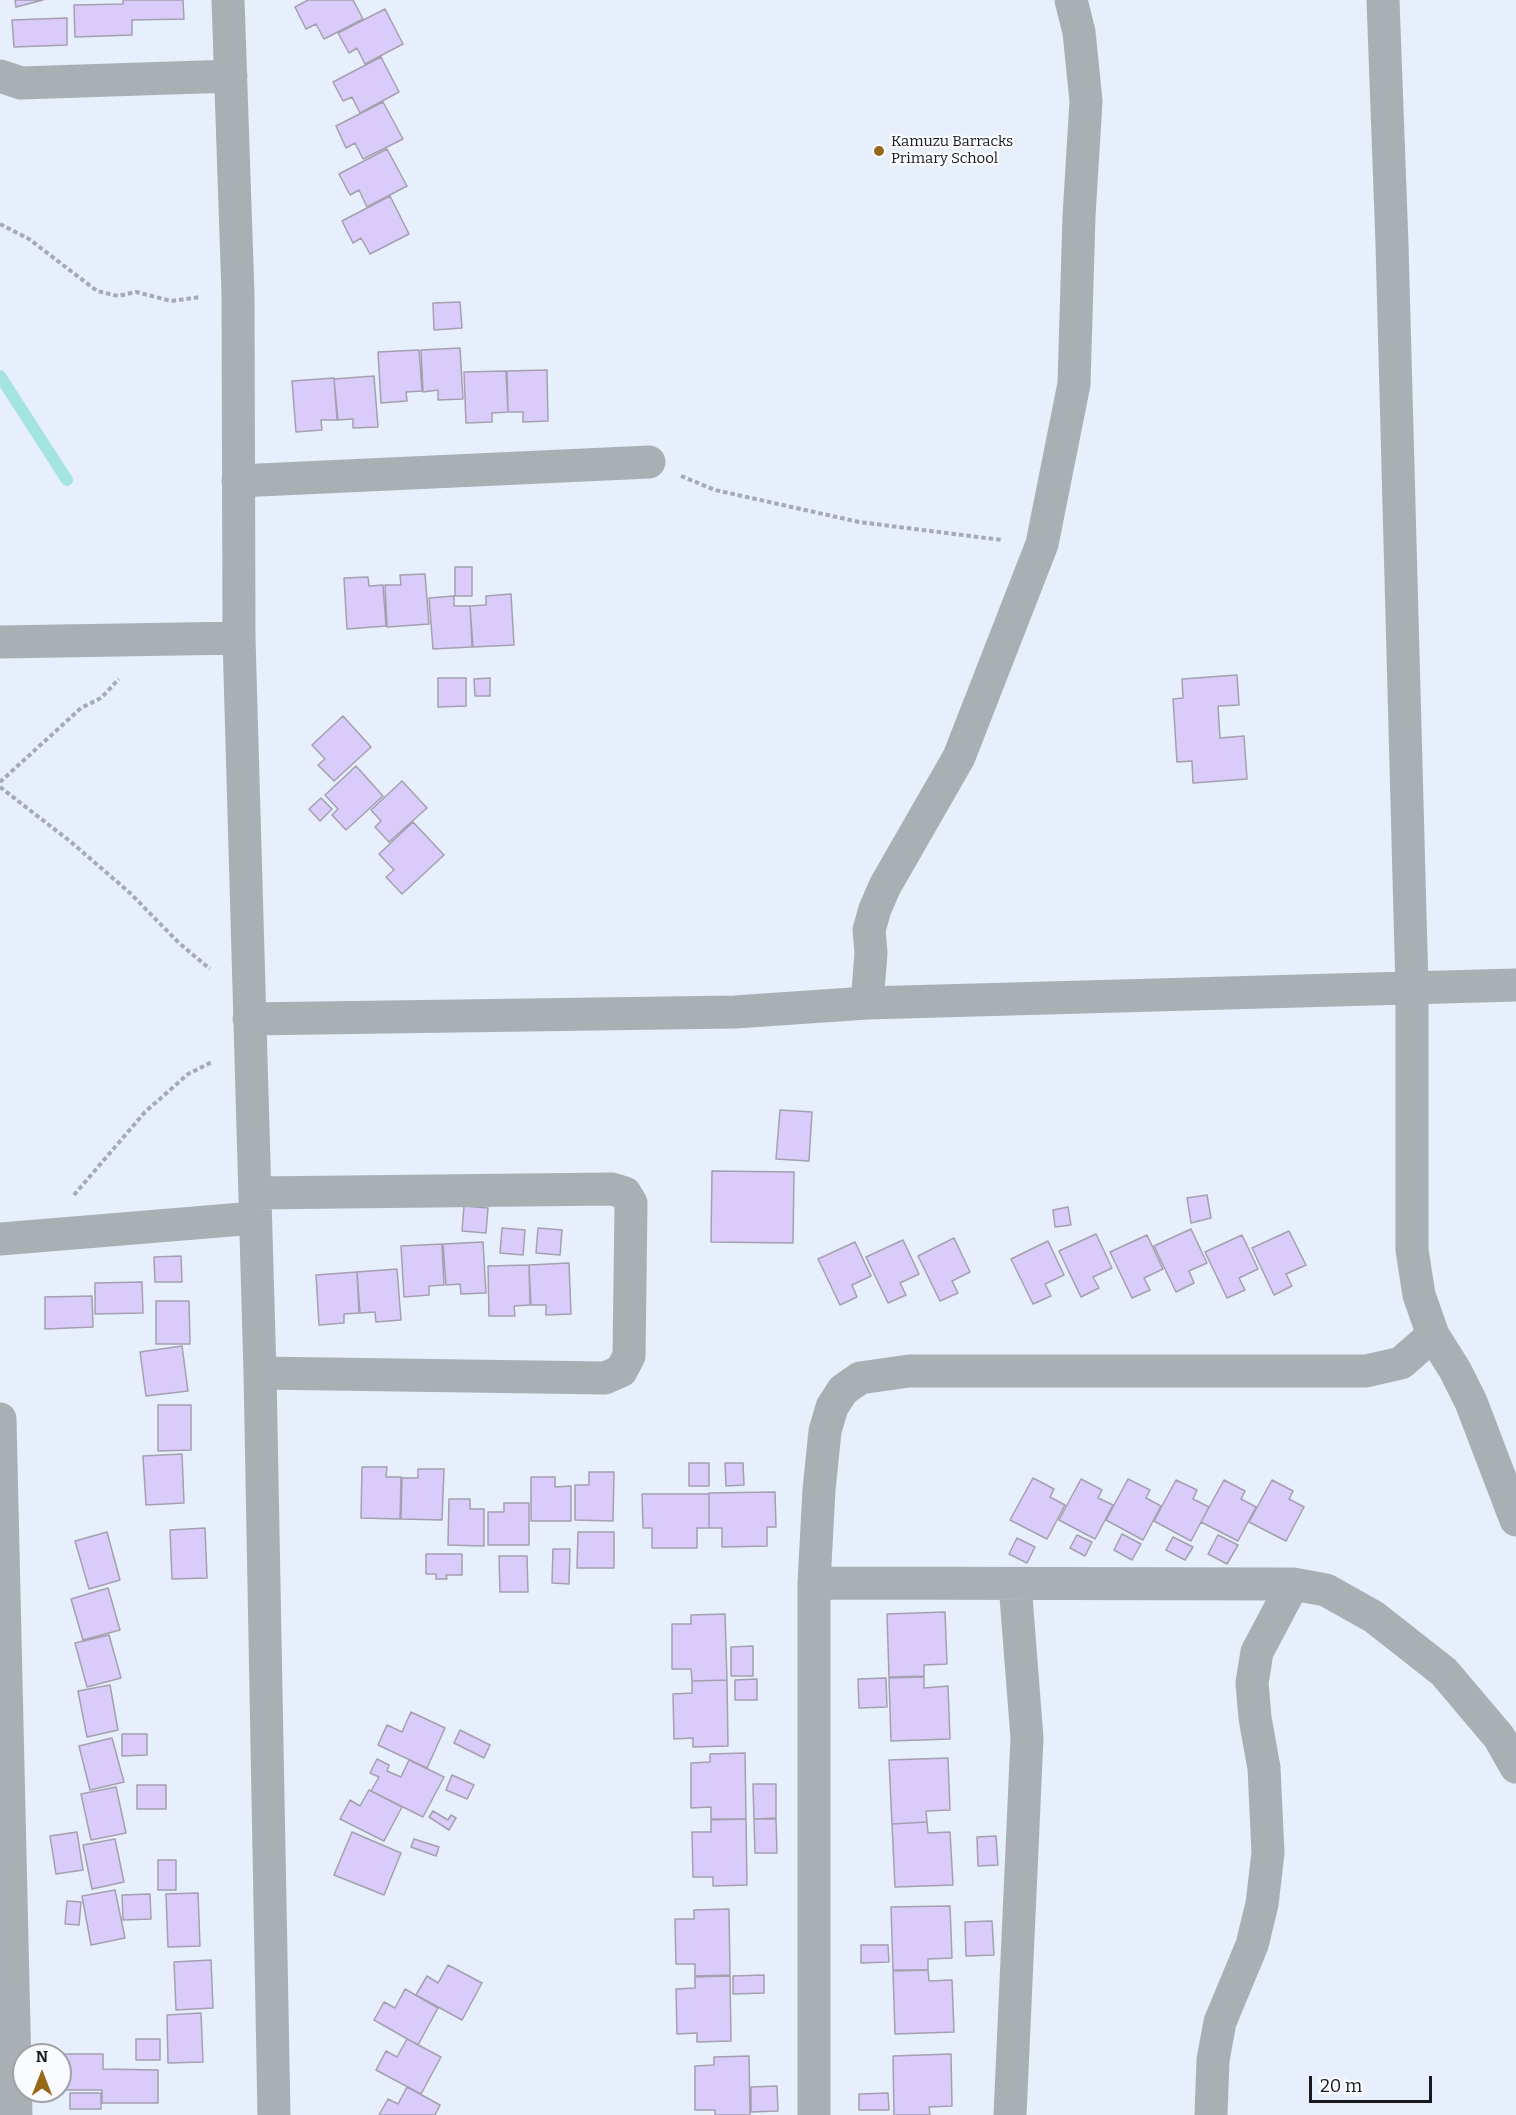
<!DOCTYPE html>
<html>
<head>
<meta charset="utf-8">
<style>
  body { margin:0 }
  #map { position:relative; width:1516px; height:2115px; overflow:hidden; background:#e7eefc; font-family:Bitter,serif }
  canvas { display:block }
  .north { position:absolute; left:12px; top:2043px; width:60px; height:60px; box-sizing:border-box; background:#fafbfe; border:2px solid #9fa1a4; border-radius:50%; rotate:0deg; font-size:16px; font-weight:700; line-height:24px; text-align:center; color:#17191e }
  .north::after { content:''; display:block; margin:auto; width:21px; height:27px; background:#976818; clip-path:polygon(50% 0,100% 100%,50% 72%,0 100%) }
  .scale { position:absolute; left:1309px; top:2076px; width:123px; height:27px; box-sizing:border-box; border:3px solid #17191e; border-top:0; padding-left:8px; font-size:18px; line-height:21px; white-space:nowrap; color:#17191e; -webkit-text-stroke:4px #fafbfe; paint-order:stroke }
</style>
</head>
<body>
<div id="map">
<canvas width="1516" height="2115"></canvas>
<div class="north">N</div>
<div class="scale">20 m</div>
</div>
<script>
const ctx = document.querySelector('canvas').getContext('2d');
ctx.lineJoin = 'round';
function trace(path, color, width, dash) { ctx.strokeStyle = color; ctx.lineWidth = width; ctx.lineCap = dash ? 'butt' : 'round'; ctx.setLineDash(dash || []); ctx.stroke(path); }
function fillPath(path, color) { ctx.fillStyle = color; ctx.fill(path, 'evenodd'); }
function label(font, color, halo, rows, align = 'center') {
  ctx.font = font + ' Bitter,serif'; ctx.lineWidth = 4.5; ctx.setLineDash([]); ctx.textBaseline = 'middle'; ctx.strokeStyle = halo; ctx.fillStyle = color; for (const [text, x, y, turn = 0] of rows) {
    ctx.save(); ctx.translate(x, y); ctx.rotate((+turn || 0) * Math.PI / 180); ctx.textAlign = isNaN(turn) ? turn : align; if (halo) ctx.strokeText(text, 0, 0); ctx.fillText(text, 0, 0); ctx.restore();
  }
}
trace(new Path2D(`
  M0,376L67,480`), '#a3e4e3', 12);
const building = new Path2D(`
  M15,0H43L16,7Z
  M123,0H183L184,19L132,20V35L75,37L74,5L123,4Z
  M308,0H353L363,19L324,39L316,24L306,29L295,7Z
  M385,9L403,44L365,64L357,48L349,53L338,33Z
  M67,18V45L14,47L12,20Z
  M381,57L399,92L360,113L352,97L343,101L333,82Z
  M383,102L403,139L363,159L355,143L346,148L336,126Z
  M387,149L407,186L367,207L359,190L350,195L339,174Z
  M390,196L409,234L370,254L361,238L353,243L342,221Z
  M460,302L462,328L434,330L433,303Z
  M460,348L463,399L438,400V390L423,392L421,350Z
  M419,350L422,391L406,392L407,401L381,403L378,352Z
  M547,370L548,421L523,422V412H508L507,371Z
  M506,371L508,412L492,413V422L466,423L464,372Z
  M374,376L378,427L353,428V419L338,420L334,379Z
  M334,378L337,420H321L322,430L296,432L292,381Z
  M455,567H472V596H455Z
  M425,574L429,624L387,627L385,585H401L400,575Z
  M368,577L369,586L383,585L386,626L347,629L344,578Z
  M511,594L514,645L473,647L470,606L486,605V596Z
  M454,596V606H470L472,647L433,649L429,598Z
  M1237,675L1239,705L1218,706L1220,738L1244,736L1247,779L1193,783L1192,761L1177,762L1173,699L1183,698L1182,679Z
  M438,678H466V706L438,707Z
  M490,678V696H475L474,679Z
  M343,716L371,747L334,781L318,765L325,759L312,745Z
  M356,766L383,796L346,830L332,815L338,809L325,795Z
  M402,781L427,808L389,842L375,827L381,821L371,810Z
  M321,798L332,809L320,821L309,809Z
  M413,822L444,855L402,894L386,877L394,870L379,854Z
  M780,1110L812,1112L809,1161L776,1159Z
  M712,1171L794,1172L793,1243L711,1242Z
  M1207,1195L1211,1218L1191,1223L1187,1198Z
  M464,1206L488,1208L486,1233L462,1231Z
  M1068,1207L1071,1225L1055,1227L1053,1210Z
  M502,1228L525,1230L523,1255L500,1253Z
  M538,1228L562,1230L560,1255L536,1253Z
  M1191,1229L1207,1263L1189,1271L1194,1283L1176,1292L1154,1246Z
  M1289,1231L1306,1265L1286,1274L1292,1286L1274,1295L1252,1248Z
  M1096,1234L1112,1268L1093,1277L1099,1288L1081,1297L1059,1251Z
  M1147,1235L1163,1269L1144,1278L1150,1290L1132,1298L1110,1252Z
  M1242,1235L1258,1269L1239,1278L1245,1290L1227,1298L1205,1252Z
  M954,1238L970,1272L952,1281L958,1293L940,1301L918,1256Z
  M903,1240L919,1274L900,1283L906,1295L888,1303L866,1257Z
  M1048,1241L1064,1275L1045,1284L1051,1296L1033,1304L1011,1259Z
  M483,1242L486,1293L461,1294L460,1284L446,1285L443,1244Z
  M855,1242L871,1276L852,1285L857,1297L840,1305L818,1259Z
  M442,1244L444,1285L429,1286V1295L404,1297L401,1246Z
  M181,1256L182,1282H155L154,1257Z
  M569,1263L571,1314L546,1315V1305H531L529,1265Z
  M529,1265L530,1305L514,1306L515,1316H489L488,1266Z
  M397,1269L401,1320L376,1322L375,1312L360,1313L357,1272Z
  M357,1272L359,1313L344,1314V1323L319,1325L316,1275Z
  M142,1282L143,1313L95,1314V1283Z
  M92,1296L93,1327L45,1329V1297Z
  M156,1301H189L190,1344H156Z
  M182,1346L188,1391L146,1396L140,1352Z
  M158,1405H191V1450L158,1451Z
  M182,1454L184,1503L146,1505L143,1456Z
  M689,1463H709V1486H689Z
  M725,1463H743L744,1485L726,1486Z
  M362,1467H387L386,1477H401L400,1519L361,1518Z
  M418,1469H444L442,1520L401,1519L402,1478H418Z
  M589,1472H614L613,1521L575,1520V1485H589Z
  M531,1477H555V1487L571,1486V1521H531Z
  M1033,1478L1054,1489L1050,1497L1065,1505L1047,1539L1010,1520Z
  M1081,1479L1102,1490L1098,1498L1113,1505L1095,1539L1059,1520Z
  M1128,1479L1150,1490L1146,1498L1161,1506L1143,1540L1106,1520Z
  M1176,1480L1197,1490L1193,1499L1209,1507L1191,1541L1154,1521Z
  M1224,1480L1245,1491L1241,1499L1256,1507L1238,1541L1201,1522Z
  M1272,1480L1293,1491L1289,1499L1304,1507L1286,1541L1249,1522Z
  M775,1492L776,1527H767V1546L722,1547V1528H709V1493Z
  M642,1494H709V1528H697V1548H652V1528H643Z
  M449,1499H470V1509H484V1546L448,1545Z
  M504,1503H529V1545H488V1512H504Z
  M205,1528L207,1578L172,1579L170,1530Z
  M107,1532L120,1580L89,1589L75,1541Z
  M578,1532H614V1568H577Z
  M1122,1534L1141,1544L1132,1560L1114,1550Z
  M1077,1535L1092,1542L1085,1556L1070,1548Z
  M1218,1535L1238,1545L1227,1564L1208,1554Z
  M1173,1537L1193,1547L1185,1560L1166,1550Z
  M1017,1538L1035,1547L1027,1563L1009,1554Z
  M553,1549H570L569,1584L552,1583Z
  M426,1554H462V1575H446L447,1579H436V1574H426Z
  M499,1556H527L528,1592H500Z
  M108,1588L120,1630L83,1640L71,1599Z
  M945,1612L947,1664L924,1665V1676L889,1677L887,1614Z
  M725,1614L727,1680L692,1681L691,1669H672V1624H691V1615Z
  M109,1635L121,1678L87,1687L75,1643Z
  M753,1646V1676H731V1647Z
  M924,1677V1688L948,1686L950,1739L891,1741L889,1678Z
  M886,1678L887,1707L859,1708L858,1679Z
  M757,1679V1700H735V1680Z
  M727,1680L728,1746L693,1747V1738L674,1739L673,1694L692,1693V1681Z
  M110,1685L118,1730L87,1737L78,1691Z
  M411,1712L445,1728L427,1768L378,1745L387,1725L402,1732Z
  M460,1730L490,1745L484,1758L454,1743Z
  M122,1734H147V1755L122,1756Z
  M112,1738L124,1782L90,1790L79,1746Z
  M745,1753L746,1819H711V1807L691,1808V1763L710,1762V1754Z
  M948,1758L950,1810L926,1811L927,1822L892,1824L889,1760Z
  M377,1759L389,1765L387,1771L401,1777L409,1760L444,1777L423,1817L371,1791L379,1777L370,1773Z
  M452,1775L474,1785L467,1799L446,1790Z
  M753,1784H776V1818L754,1819Z
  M137,1785H166V1809H137Z
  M116,1787L126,1833L91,1840L81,1794Z
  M369,1790L402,1807L384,1841L340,1819L350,1800L360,1806Z
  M433,1811L448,1820L451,1815L456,1818L449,1830L429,1817Z
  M746,1819L747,1885L713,1886V1877H693L692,1832H711V1820Z
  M754,1819H776L777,1853H755Z
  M927,1822L928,1833L950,1832L953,1885L895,1887L892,1824Z
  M77,1832L83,1870L56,1874L50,1836Z
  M352,1832L401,1853L384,1895L334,1875Z
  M996,1836L998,1865L978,1866L977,1837Z
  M115,1839L124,1882L92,1889L83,1845Z
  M414,1839L439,1847L436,1856L411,1847Z
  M158,1860H176V1890H158Z
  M115,1890L125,1938L91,1945L82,1896Z
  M198,1893L200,1946L168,1947L166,1894Z
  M150,1894L151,1919L123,1920L122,1895Z
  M67,1901L81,1902L79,1925L65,1924Z
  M950,1906L952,1958L928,1959V1970H893L891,1907Z
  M729,1909L730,1975L695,1976V1964H676L675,1919H694V1910Z
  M992,1921L994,1955L966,1956L965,1922Z
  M861,1945H888L889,1962L861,1963Z
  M211,1960L213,2008L176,2010L174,1962Z
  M448,1965L482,1983L462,2020L416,1995L427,1976L438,1983Z
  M928,1970L929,1981L952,1980L954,2032L895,2034L893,1971Z
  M764,1975V1993L733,1994V1976Z
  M730,1976L731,2041L697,2042V2033L677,2034L676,1989L695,1988V1977Z
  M405,1989L438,2008L418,2045L374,2020L384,2002L395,2008Z
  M201,2013L203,2062L168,2063L167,2015Z
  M136,2039H160V2060H136Z
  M407,2039L441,2057L421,2094L376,2070L386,2051L397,2057Z
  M54,2054H103V2069L158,2070V2103H102V2090H60V2055Z
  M951,2054L952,2106L929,2107L930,2115H894L893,2056Z
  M749,2056L750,2115H715V2110H695V2066L714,2065V2057Z
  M777,2086L778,2111L751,2112V2087Z
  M407,2087L440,2105L435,2115H379L388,2099L398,2104Z
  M70,2093H101V2109H70Z
  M888,2093L889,2110H859V2094Z`);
fillPath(building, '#d9ccfa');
trace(building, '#a4a0ae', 1.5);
trace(new Path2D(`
  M0,224L29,239L97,291L118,296L136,292L171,301L201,297
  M681,476L715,490L859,522L1002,540
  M0,782L81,708L101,698L119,679
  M0,787L71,842L130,893L179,943L210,969
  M74,1195L145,1112L188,1074L212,1062`), '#a5aab5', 4, [4.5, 3]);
trace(new Path2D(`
  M228,0L238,294L239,638L260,1373L274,2115
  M1383,0L1392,244L1412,988V1250L1419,1295L1433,1335L1455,1370L1471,1402L1516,1520
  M0,76L21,83L231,76
  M238,481L649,462
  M0,642L239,638
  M867,1003L871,953L869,930L875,909L885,886L959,757L1042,544L1074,384L1079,216L1086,101L1079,32L1071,0
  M249,1019L735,1012L867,1003L1516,985
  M255,1193L612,1189L625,1193L631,1203L629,1356L621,1371L605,1378L260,1373
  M0,1239L255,1218
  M0,1419L16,2115
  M814,1583L1293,1584L1326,1590L1374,1617L1444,1672L1499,1737L1516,1767
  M814,2115V1583L819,1490L825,1431L832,1407L843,1390L860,1378L909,1371H1366L1401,1363L1433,1335
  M1010,2115L1027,1738L1015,1584
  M1211,2115L1213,2060L1220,2022L1252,1945L1262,1904L1268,1853L1264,1768L1255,1718L1252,1683L1257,1652L1293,1584`), '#a9b0b3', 33);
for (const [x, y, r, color] of [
  [879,151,6,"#976818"]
]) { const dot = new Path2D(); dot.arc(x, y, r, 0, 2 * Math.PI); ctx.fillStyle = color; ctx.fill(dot); trace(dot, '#fafbfe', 2); }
label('15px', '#17191e', '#fafbfe', [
  ["Kamuzu Barracks",891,142],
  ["Primary School",891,159]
], 'left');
</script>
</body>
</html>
